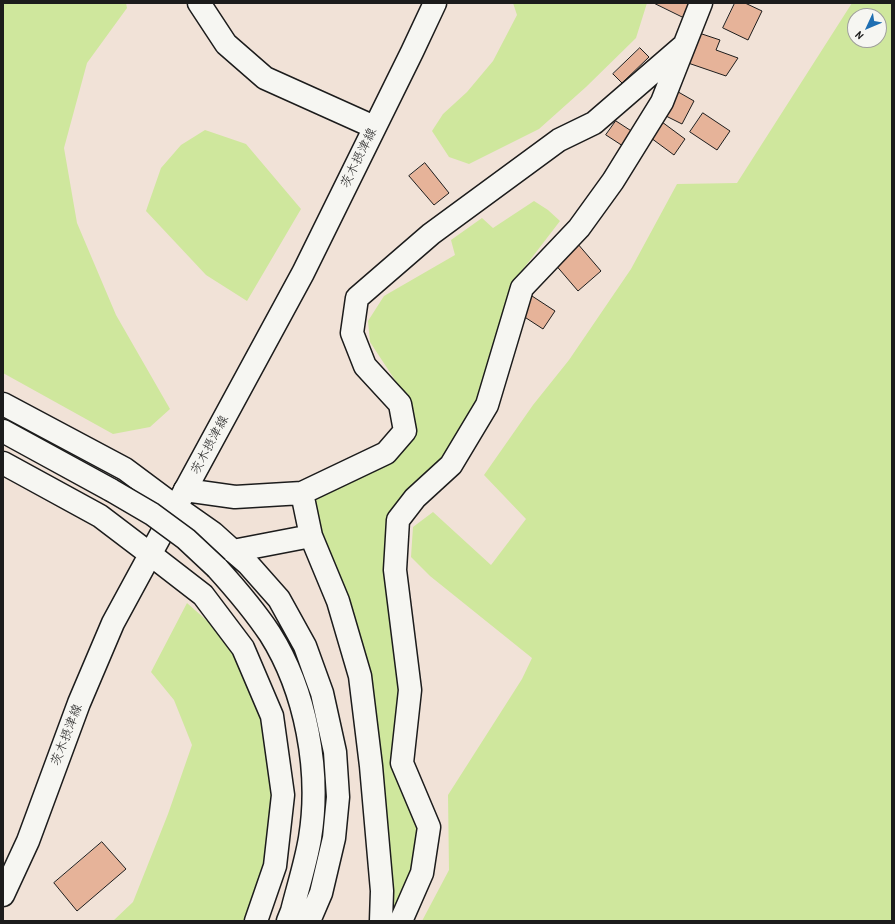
<!DOCTYPE html>
<html>
<head>
<meta charset="utf-8">
<style>
  body { margin:0 }
  #map { position:relative; width:895px; height:924px; overflow:hidden; background:#f1e2d7; font-family:"Patrick Hand",sans-serif }
  canvas { display:block }
  .frame { position:absolute; inset:0; border:4px solid #1c1c1c; pointer-events:none }
  .north { position:absolute; left:847px; top:8px; width:40px; height:40px; box-sizing:border-box; background:#f6f6f2; border:1px solid #9f9f9c; border-radius:50%; rotate:226deg; font-size:11px; font-weight:700; line-height:16px; text-align:center; color:#1c1c1c }
  .north::after { content:''; display:block; margin:auto; width:14px; height:18px; background:#1f6fb2; clip-path:polygon(50% 0,100% 100%,50% 72%,0 100%) }
</style>
</head>
<body>
<div id="map">
<canvas width="895" height="924"></canvas>
<div class="frame"></div>
<div class="north">N</div>
</div>
<script>
const ctx = document.querySelector('canvas').getContext('2d');
ctx.lineJoin = 'round';
function fillPath(path, color) { ctx.fillStyle = color; ctx.fill(path, 'evenodd'); }
function trace(path, color, width, dash) { ctx.strokeStyle = color; ctx.lineWidth = width; ctx.lineCap = dash ? 'butt' : 'round'; ctx.setLineDash(dash || []); ctx.stroke(path); }
function label(font, color, halo, rows, align = 'center') {
  ctx.font = font + ' "Patrick Hand","Klee One",sans-serif'; ctx.lineWidth = 3; ctx.setLineDash([]); ctx.textBaseline = 'middle'; ctx.strokeStyle = halo; ctx.fillStyle = color; for (const [text, x, y, turn = 0] of rows) {
    ctx.save(); ctx.translate(x, y); ctx.rotate((+turn || 0) * Math.PI / 180); ctx.textAlign = isNaN(turn) ? turn : align; if (halo) ctx.strokeText(text, 0, 0); ctx.fillText(text, 0, 0); ctx.restore();
  }
}
fillPath(new Path2D(`
  M3,3H126L127,8L87,63L64,148L77,223L116,315L170,409L150,427L113,434L3,373Z
  M513,3H647L636,38L586,87L539,129L469,164L449,157L432,131L443,114L467,92L493,61L517,15Z
  M852,3H892V921H422L449,870L448,795L522,679L532,658L430,576L411,557L413,527L433,512L491,565L526,519L484,475L533,405L569,360L631,269L677,184L737,183ZM855,16H879V40H855Z
  M205,130L246,144L301,209L247,301L206,275L146,211L161,168L181,145Z
  M534,201L548,210L560,221L517,277L482,400L445,458L385,568L422,828L416,868L392,921L377,770L319,533L314,499L391,459L410,403L370,342L368,321L384,296L455,255L451,240L482,218L493,228Z
  M187,603L213,626L238,657L264,722L273,803L264,866L245,921H113L133,902L168,814L192,745L174,700L151,672Z`), '#cfe79d');
const building = new Path2D(`
  M654,3H689L683,17Z
  M735,3H745L762,11L748,40L723,28Z
  M699,33L720,40L716,50L738,58L726,76L688,63Z
  M640,48L649,57L622,83L613,74Z
  M673,89L694,101L682,124L660,113Z
  M703,113L730,131L717,150L690,132Z
  M616,121L636,134L626,148L606,135Z
  M662,122L685,139L674,155L651,138Z
  M425,163L449,193L434,205L409,176Z
  M577,243L601,271L578,291L554,263Z
  M532,296L555,311L543,329L520,314Z
  M102,842L126,869L77,911L54,883Z`);
fillPath(building, '#e6b399');
trace(building, '#1c1c1c', 1);
const minor = new Path2D(`
  M199,3L226,44L265,78L374,127
  M185,490L235,497L302,493L386,453L405,431L400,404L365,366L352,333L357,298L431,234L559,140L594,123L682,47
  M302,493L311,536L338,601L360,676L371,766L382,891L381,921
  M176,507L213,533L233,551L311,536
  M401,921L422,873L429,827L402,763L410,690L395,570L398,520L415,498L451,465L487,405L522,288L579,228L613,181L662,102L701,3`);
const major = new Path2D(`
  M3,404L125,469L176,507
  M3,463L100,516L150,554
  M3,895L28,841L79,703L113,623L303,273L412,52L435,3`);
const highway = new Path2D(`
  M3,431L111,490
  M233,551L248,564L279,599L305,646L322,693L335,752L338,797L334,838L321,893L309,921
  M150,554L203,595L243,648L272,716L283,795L275,866L256,921
  M217,568C236,589 254,610 270,634C306,691 321,771 310,838C306,862 298,887 292,911L288,921`);
trace(minor, '#1c1c1c', 25);
trace(major, '#1c1c1c', 25);
trace(highway, '#1c1c1c', 25);
trace(minor, '#f6f6f2', 22);
trace(major, '#f6f6f2', 22);
trace(highway, '#f6f6f2', 22);
const highwayBridge = new Path2D(`
  M111,490L152,514L186,539L217,568`);
trace(highwayBridge, '#1c1c1c', 25, []);
trace(highwayBridge, '#f6f6f2', 22);
label('13px', '#1c1c1c', '#f6f6f2', [
  ["茨木摂津線",359,158,-64],
  ["茨木摂津線",210,445,-62],
  ["茨木摂津線",67,735,-69]
]);
</script>
</body>
</html>
